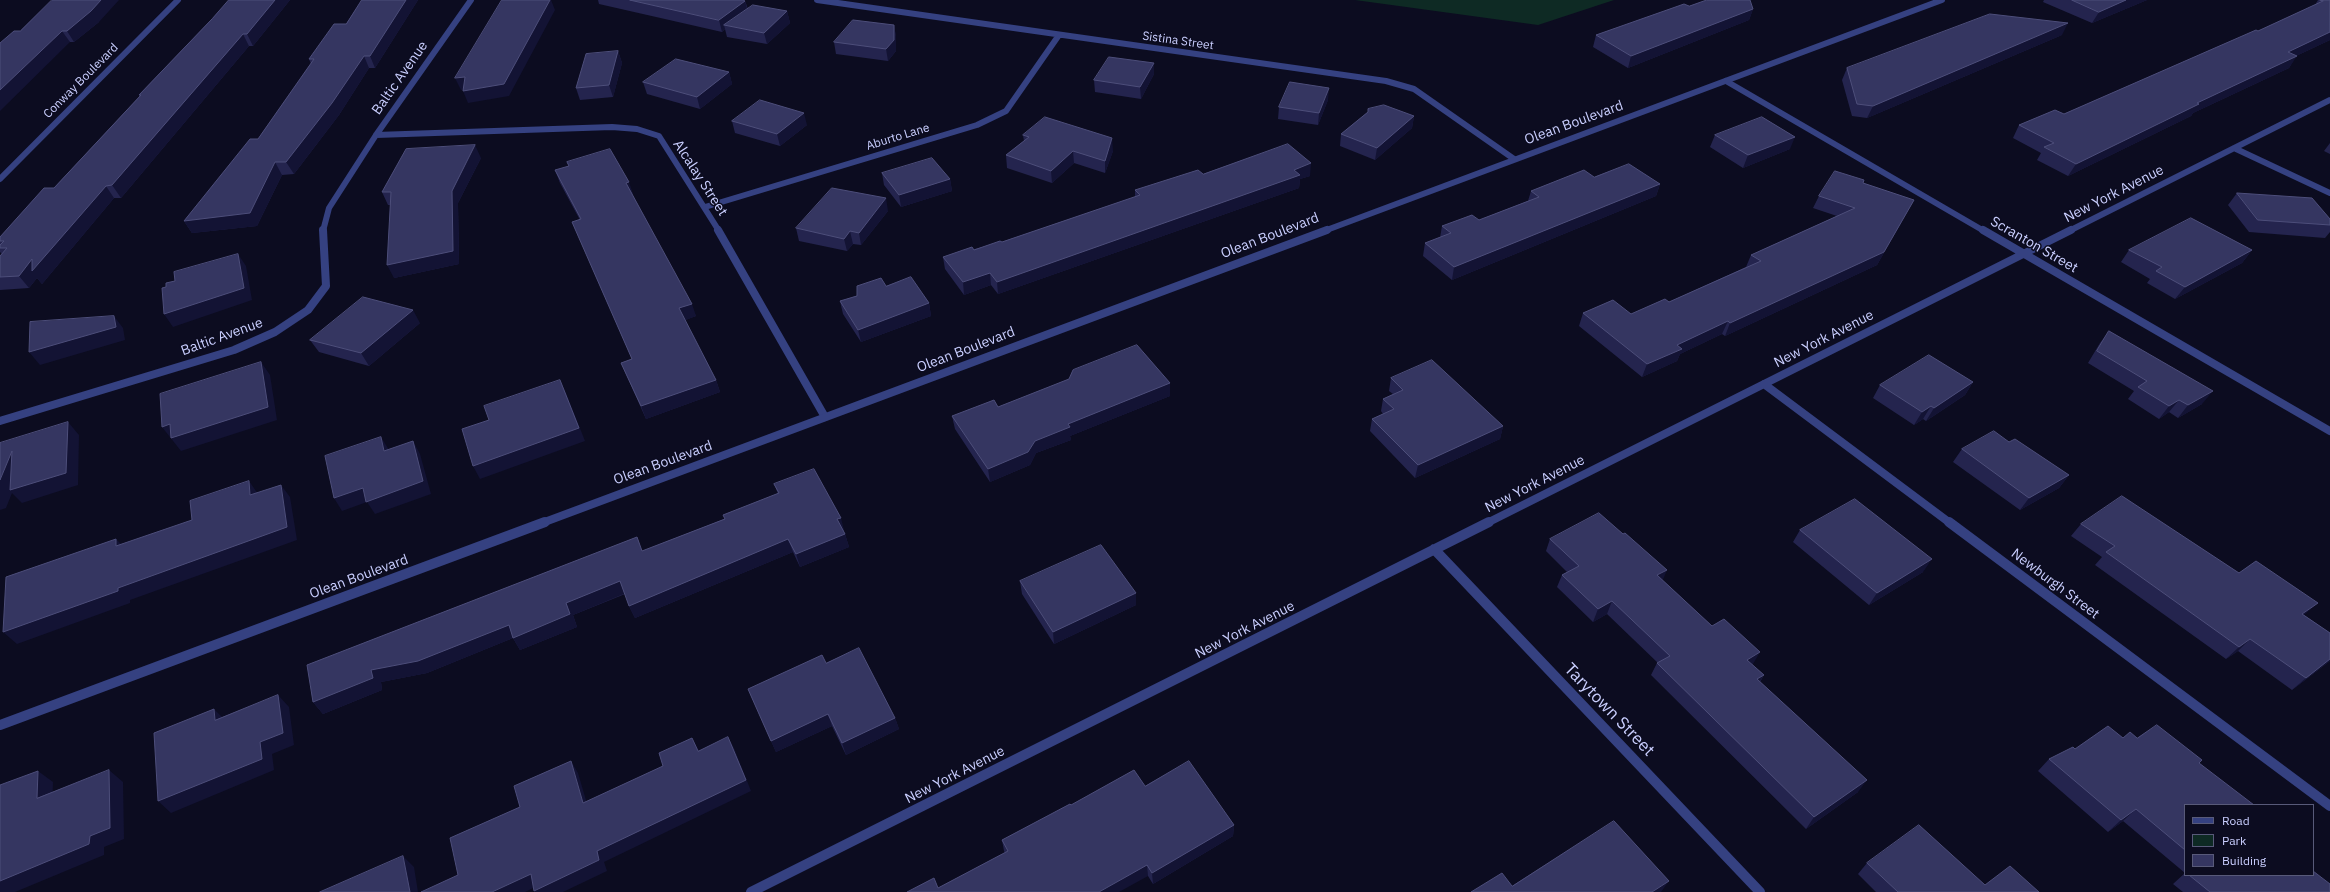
<!DOCTYPE html>
<html>
<head>
<meta charset="utf-8">
<style>
  body { margin:0 }
  #map { position:relative; width:2330px; height:892px; overflow:hidden; background:#0c0c20; font-family:"IBM Plex Sans",sans-serif }
  canvas { display:block }
  .legend { position:absolute; left:2184px; top:804px; width:130px; height:72px; box-sizing:border-box; background:#0c0c20; border:1px solid #585a79; margin:0; padding:5px 7px; list-style:none; font-size:12px; color:#cacfff }
  .legend li { display:flex; align-items:center; gap:8px; height:20px }
  .legend b { width:20px; border:1px solid #585a79 }
</style>
</head>
<body>
<div id="map">
<canvas width="2330" height="892"></canvas>
<ul class="legend">
<li><b style="height:5px;background:#354181"></b>Road</li>
<li><b style="height:11px;background:#0e2a24"></b>Park</li>
<li><b style="height:11px;background:#353661"></b>Building</li>
</ul>
</div>
<script>
const ctx = document.querySelector('canvas').getContext('2d');
ctx.lineJoin = 'round';
function fillPath(path, color) { ctx.fillStyle = color; ctx.fill(path, 'evenodd'); }
function trace(path, color, width, dash) { ctx.strokeStyle = color; ctx.lineWidth = width; ctx.lineCap = dash ? 'butt' : 'round'; ctx.setLineDash(dash || []); ctx.stroke(path); }
function label(font, color, halo, rows, align = 'center') {
  ctx.font = font + ' "IBM Plex Sans",sans-serif'; ctx.lineWidth = 3; ctx.setLineDash([]); ctx.textBaseline = 'middle'; ctx.strokeStyle = halo; ctx.fillStyle = color; for (const [text, x, y, turn = 0] of rows) {
    ctx.save(); ctx.translate(x, y); ctx.rotate((+turn || 0) * Math.PI / 180); ctx.textAlign = isNaN(turn) ? turn : align; if (halo) ctx.strokeText(text, 0, 0); ctx.fillText(text, 0, 0); ctx.restore();
  }
}
fillPath(new Path2D(`
  M1355,0H1614L1538,25Z`), '#0e2a24');
trace(new Path2D(`
  M817,0L1386,81L1414,89L1514,159
  M1726,81L1984,231
  M376,135L612,127L637,129L659,136L719,231
  M2234,148L2330,193
  M705,207L977,125L1006,111L1059,35
  M323,231L329,208L376,135L471,0
  M2069,231L2330,100`), '#354181', 6);
trace(new Path2D(`
  M718,230L825,417
  M1983,230L2330,431
  M1764,384L1950,523
  M0,421L234,350L275,332L308,310L326,286L323,230
  M1487,523L2071,230`), '#354181', 8);
trace(new Path2D(`
  M1949,522L2330,806
  M1434,549L1760,892
  M751,892L1489,522`), '#354181', 10);
trace(new Path2D(`
  M0,179L178,0
  M1324,231L1942,0`), '#354181', 6);
trace(new Path2D(`
  M542,523L1327,230`), '#354181', 8);
trace(new Path2D(`
  M0,725L545,522`), '#354181', 10);
fillPath(new Path2D(`
  M229,0H290L253,46H249L121,198H114L42,284L37,278L29,288L0,290V256L2,254L0,252V237L54,188L140,96L139,95L212,19Z
  M362,0H418L375,68H369L339,115L294,174L282,175L257,226L192,233L184,221L258,139L311,64L309,59L346,24Z
  M598,0H743L745,1L748,9L787,11L790,23L767,44L727,37L725,29L722,32L599,4Z
  M2044,0H2147L2092,23L2043,2Z
  M2318,0H2330V40L2296,56L2289,68L2193,113L2191,116L2068,176L2037,160L2041,153L2013,138L2019,125L2064,114L2258,31L2315,5Z
  M1689,6L1753,9L1749,20L1628,68L1593,47L1596,35Z
  M99,22L74,42H70L20,31Z
  M894,25L896,37V51L888,61L836,54L834,42Z
  M2062,35L1867,118L1852,116L1842,80L1847,68Z
  M618,51L622,63L613,97L580,100L576,88Z
  M729,72L732,84L700,109L647,94L643,82Z
  M1154,74L1141,99L1095,92L1094,80Z
  M1328,100L1318,125L1278,119L1279,107Z
  M1368,109L1414,116L1412,128L1375,160L1340,146L1341,134L1368,112Z
  M732,121L807,125L780,146L735,133Z
  M1023,135L1113,151L1105,173L1074,163L1052,183L1007,168L1006,155L1024,141Z
  M1715,135L1790,149L1743,168L1710,147Z
  M2330,143V154L2324,151Z
  M481,158L458,203L459,264L394,278L390,205H388L382,192Z
  M567,162L633,194H632L696,316L685,320L716,380L720,392L646,419L621,363L632,359L572,222L580,220L560,183L555,170L569,167Z
  M882,173L950,179L952,191L901,207L884,185Z
  M1203,174L1310,176L1300,179L1299,188L998,294L991,285L964,295L945,269L943,257L1002,242L1135,197V190Z
  M1594,177L1660,184L1656,196L1452,280L1423,256L1425,243L1440,238L1442,226L1479,220L1528,201L1531,191Z
  M1863,183L1914,200L1877,265L1725,336L1722,334L1680,354L1677,361L1642,377L1579,326L1583,313L1631,314L1669,302L1746,267L1751,255L1837,216L1813,208L1819,196Z
  M2237,193L2330,219V232L2325,238L2249,232L2228,205Z
  M888,211L861,245L853,244L847,251L799,241L796,228Z
  M2129,250H2252L2242,263L2175,299L2147,283L2150,279L2121,262Z
  M886,286L929,303L931,316L861,342L843,314L840,301Z
  M420,323L369,366L319,352L310,340Z
  M2109,331L2202,404L2178,418L2169,412L2159,419L2128,399L2134,391L2088,363L2100,343Z
  M1391,378L1503,426L1500,439L1415,478L1370,431L1372,419L1383,414L1381,411L1383,399L1393,394L1389,391Z
  M1973,382L1965,395L1926,421L1923,419L1914,425L1873,398L1880,385Z
  M1170,383V396L1070,436L1071,440L1036,453L1030,465L990,482L955,429L952,416L998,407Z
  M2009,442L2069,475L2059,488L2020,510L1953,462L1962,449Z
  M774,484L844,530L843,531L845,534L849,547L800,567L793,552L635,618L629,606L625,594L573,615L577,627L520,650L513,638L427,673L381,682L382,690L323,714L313,702L643,551L724,519L778,494Z
  M2081,524L2239,573L2304,615L2330,633V661L2292,690L2238,651L2226,659L2095,565L2102,557L2071,536Z
  M1800,530L1923,572L1869,605L1793,542Z
  M1550,539L1662,580L1753,664L1752,665L1764,675L1760,682L1858,792L1806,829L1651,675L1657,663H1658L1607,614L1593,622L1557,587L1562,575L1567,572L1546,551Z
  M1020,581L1136,605L1054,644L1022,594Z
  M826,663L895,718L899,729L846,755L832,726L776,752L748,689Z
  M2123,738H2137L2199,763L2185,805V875H2313L2330,892H2183L2173,884L2185,873L2123,821L2108,832L2038,771L2049,759L2075,749Z
  M1145,786L1234,825L1233,836L1153,884L1148,876L938,888L1005,853L1004,851L1002,840L1071,805Z
  M1867,863L1985,885L2039,892H1876L1858,874Z`), '#24244e');
fillPath(new Path2D(`
  M101,0H119L99,22L74,42L67,31Z
  M275,0H290L253,46L247,34Z
  M406,0H418L375,68L370,56Z
  M550,0H551L555,10L509,96L468,103L463,91Z
  M2126,0H2147L2092,23L2099,12Z
  M745,1L748,12L724,25L725,29L722,32L719,20Z
  M1753,9L1749,20L1628,68L1631,56Z
  M787,11L790,23L767,44L764,33Z
  M2068,23L2062,35L1867,118L1873,106Z
  M894,25L896,37V51L888,61L886,49Z
  M62,31L70,42L0,111V90Z
  M2330,32V40L2279,64L2288,52Z
  M243,34L249,46L121,198L112,185Z
  M618,51L622,63L613,97L609,85Z
  M364,56L369,68L339,115L294,174L286,162Z
  M2297,56L2289,68L2193,113L2191,116L2068,176L2076,164L2197,103Z
  M1154,63V74L1141,99L1140,87Z
  M729,72L732,84L700,109L697,97Z
  M465,77L470,89L461,90L455,78Z
  M1329,88L1328,100L1318,125L1319,113Z
  M804,113L807,125L780,146L777,134Z
  M1414,116L1412,128L1375,160L1377,148Z
  M1795,137L1790,149L1743,168L1748,155Z
  M1112,138L1113,151L1105,173V161Z
  M475,145L481,158L458,203L459,264L394,278L387,265L452,191Z
  M1073,151L1074,163L1052,183L1051,171Z
  M275,162L282,175L257,226L192,233L184,221Z
  M1311,163L1310,176L1300,179L1299,188L998,294L997,282Z
  M950,179L952,191L901,207L899,195Z
  M629,182L633,194L630,195L626,183Z
  M1660,184L1656,196L1452,280L1454,267Z
  M106,186L114,198L42,284L37,278L29,288L19,276L32,259Z
  M886,198L888,211L861,245L859,233Z
  M1914,200L1877,265L1725,336L1730,323Z
  M850,231L853,244L847,251L844,239Z
  M2252,250L2242,263L2175,299L2185,287Z
  M238,254L246,266L252,300L173,327L164,314Z
  M990,273L991,285L964,295L963,282Z
  M929,303L931,316L861,342L858,330Z
  M692,304L696,316L683,321L679,308Z
  M413,310L420,323L369,366L361,353Z
  M114,316L123,328L125,340L40,365L29,352Z
  M1728,321L1722,334L1680,354L1677,361L1642,377L1647,364L1677,345Z
  M261,362L270,375L277,420L181,451L162,427Z
  M560,380L566,393L585,441L480,479L473,466Z
  M716,380L720,392L646,419L641,406Z
  M1973,382L1965,395L1926,421L1934,408Z
  M1170,383V396L1070,436L1071,440L1036,453L1030,465L990,482L988,469L1035,441L1068,424Z
  M2213,391L2202,404L2178,418L2188,405Z
  M2179,400L2169,412L2159,419L2169,406Z
  M1931,406L1923,419L1914,425L1922,412Z
  M68,422L79,435L78,485L22,503L12,493L6,508L0,510V480L12,451Z
  M1503,426L1500,439L1415,478L1418,465Z
  M381,437L389,450L384,451Z
  M413,441L420,454L431,494L375,514L367,502L342,511L334,498Z
  M2069,475L2059,488L2020,510L2029,498Z
  M249,481L258,494L250,495Z
  M281,485L290,497L297,540L130,600V603L17,644L3,632L118,588Z
  M841,518L844,530L840,531L837,519Z
  M845,534L849,547L800,567L796,554Z
  M116,539L128,551L116,546Z
  M788,539L793,552L635,618L629,606Z
  M1932,559L1923,572L1869,605L1877,593Z
  M1667,570L1662,582L1657,575Z
  M620,581L626,593L573,615L577,627L520,650L513,638L427,673L381,682L382,690L323,714L313,702L371,670L509,625Z
  M1136,593V605L1054,644L1053,632Z
  M1612,601L1607,614L1593,622L1598,609Z
  M2318,603L2304,615L2302,614Z
  M2250,639L2238,651L2226,659L2239,647Z
  M1760,652L1753,664L1740,672L1747,660Z
  M2330,659V661L2292,690L2306,678Z
  M1764,675L1756,687L1757,679Z
  M278,695L289,707L294,745L272,754L274,770L171,813L158,801L260,742Z
  M214,709L226,721L215,720Z
  M828,714L832,726L776,752L771,741Z
  M895,718L899,729L846,755L842,743Z
  M728,737L734,748L751,791L604,862L607,871L563,892H535L534,891L597,851Z
  M692,738L698,749L704,762L698,751Z
  M571,761L578,773L590,814L583,803Z
  M109,770L123,782L124,839L104,847V855L15,892H0V881Z
  M38,771L53,782L52,809L37,798Z
  M1867,780L1858,792L1806,829L1814,817Z
  M2136,809L2123,821L2108,832L2121,820Z
  M1234,825L1233,836L1153,884L1152,873Z
  M403,856L414,867L418,892H410Z
  M1147,865L1148,876L1119,892H1099Z
  M531,874L539,885L525,892H492Z
  M1669,881L1661,892H1652Z`), '#131334');
const building = new Path2D(`
  M52,0H101L91,11L67,31H62L0,90V43L14,31H20Z
  M229,0H275L247,34H243L112,185L106,186L32,271V259L19,276L0,277V256L7,248H0V245L4,241H0V237L44,188H54L141,95H139L212,19Z
  M362,0H406L370,56H364L332,103L286,162H275L250,213L184,221L250,139H258L314,59H309L334,24H346Z
  M502,0H550L504,84L463,91L465,77L455,78Z
  M630,0H743L745,1L719,20Z
  M1707,0H1750L1753,9L1631,56L1596,35L1684,4L1689,6Z
  M2072,0H2126L2099,12Z
  M2320,0H2330V32L2288,52L2297,56L2197,103L2199,104L2076,164L2044,147L2054,143L2019,125L2055,110L2064,114L2256,30L2258,31L2323,1Z
  M753,5L787,11L764,33L724,25Z
  M1990,14L2068,23L1873,106L1857,104L1847,68Z
  M853,20L894,25V40L886,49L834,42Z
  M618,51L609,85L576,88L586,54Z
  M1109,57L1154,63L1140,87L1094,80Z
  M676,59L729,72L697,97L643,82Z
  M1290,82L1329,88L1319,113L1279,107Z
  M760,100L804,113L777,134L732,121Z
  M1384,105L1414,116L1377,148L1341,134L1368,112V109Z
  M1045,117L1112,138L1105,161L1073,151L1051,171L1006,155L1029,137L1023,135Z
  M1762,117L1795,137L1748,155L1715,135Z
  M1288,144L1311,163L1294,170L1300,175L997,282L990,273L963,282L943,257L972,247L974,250L1000,241L1002,242L1140,195L1135,190L1198,170L1203,174Z
  M475,145L452,191L453,251L387,265L391,192H382L406,149Z
  M610,149L629,182L626,183L692,304L679,308L716,380L641,406L621,363L632,359L572,222L581,219L555,170L569,166L567,162Z
  M932,158L950,179L899,195L882,173Z
  M1629,164L1660,184L1454,267L1425,243L1451,233L1442,226L1472,215L1479,220L1539,197L1531,191L1584,170L1594,177Z
  M1835,171L1864,180L1863,183L1914,200L1884,252L1730,323L1728,321L1677,345L1682,349L1647,364L1583,313L1613,300L1631,314L1665,299L1669,302L1761,261L1751,255L1855,208L1819,196Z
  M832,188L886,198L859,233L850,231L844,239L796,228Z
  M2237,193L2312,198L2330,219V225L2258,220Z
  M2191,218L2252,250L2185,287L2156,271L2162,267L2129,250Z
  M238,254L244,288L164,314L162,288L166,287V283L175,281L174,272Z
  M911,277L929,303L858,330L840,301L857,296V286L881,278L886,286Z
  M363,297L413,310L361,353L310,340Z
  M114,316L116,327L29,352L30,322Z
  M2109,331L2213,391L2188,405L2179,400L2169,406L2138,387L2147,381L2097,351Z
  M1137,345L1170,383L1068,424L1070,427L1035,441L1028,452L988,469L952,416L994,400L998,407L1069,379L1073,370Z
  M1929,355L1973,382L1934,408L1931,406L1922,412L1880,385Z
  M1432,360L1503,426L1418,465L1372,419L1394,409L1383,399L1403,390L1391,378Z
  M261,362L268,407L171,438L170,424L162,427L160,394Z
  M560,380L579,428L473,466L462,429L489,420L484,406Z
  M68,422L66,473L10,490L12,451L0,480V443Z
  M1994,431L2009,442L2015,439L2069,475L2029,498L1962,449Z
  M381,437L384,451L413,441L423,481L366,502L363,488L334,498L325,456Z
  M814,469L841,518L837,519L845,534L796,554L788,539L629,606L620,581L566,603L570,614L513,638L509,625L418,661L371,670L373,678L313,702L307,665L637,537L642,551L725,519L723,515L779,493L774,484Z
  M249,481L250,495L281,485L287,527L118,588V591L3,632L6,577L116,539V546L192,520L190,501Z
  M2122,496L2239,573L2256,561L2318,603L2302,614L2330,633V659L2306,678L2250,639L2239,647L2106,552L2115,546L2081,524Z
  M1855,499L1932,559L1877,593L1800,530Z
  M1599,513L1623,534L1625,533L1667,570L1657,575L1712,626L1724,619L1760,652L1747,660L1764,675L1757,679L1867,780L1814,817L1657,663L1670,656L1612,601L1598,609L1562,575L1579,566L1550,539Z
  M1101,545L1136,593L1053,632L1020,581Z
  M859,648L895,718L842,743L828,714L771,741L748,689L822,655L826,663Z
  M278,695L283,733L260,742L262,759L158,801L154,733L214,709L215,720Z
  M2157,725L2202,760L2199,763L2254,805H2185V850L2136,809L2121,820L2049,759L2073,747L2075,749L2108,726L2123,738L2130,732L2137,738Z
  M728,737L746,780L597,851L599,860L534,891L531,874L492,892H421L458,875L450,838L520,807L514,786L571,761L583,803L663,766L659,753L692,738L698,751Z
  M1189,761L1234,825L1152,873L1147,865L1099,892H907L934,878L938,888L1008,851L1002,840L1070,804L1071,805L1134,770L1145,786Z
  M109,770L110,828L90,836L89,844L0,881V785L38,771L37,798Z
  M1614,821L1669,881L1652,892H1471L1502,873L1512,886Z
  M1919,825L1985,885L2010,866L2039,892H1898L1867,863Z
  M403,856L410,892H320Z
  M2313,871L2330,884V892H2210L2189,875H2313Z`);
fillPath(building, '#353661');
trace(building, '#4d4e7a', 1);
label('12px', '#cacfff', '#0c0c20', [
  ["Sistina Street",1178,41,8],
  ["Conway Boulevard",81,81,-45],
  ["Aburto Lane",898,137,-17]
]);
label('14px', '#cacfff', '#0c0c20', [
  ["Baltic Avenue",400,78,-55],
  ["Olean Boulevard",1574,123,-20],
  ["Alcalay Street",700,178,57],
  ["New York Avenue",2114,194,-27],
  ["Olean Boulevard",1270,236,-21],
  ["Scranton Street",2034,245,30],
  ["Baltic Avenue",222,337,-20],
  ["New York Avenue",1824,339,-27],
  ["Olean Boulevard",966,350,-21],
  ["Olean Boulevard",663,463,-20],
  ["New York Avenue",1535,484,-27],
  ["Olean Boulevard",359,577,-20],
  ["Newburgh Street",2055,584,37],
  ["New York Avenue",1245,630,-27],
  ["New York Avenue",955,775,-27]
]);
label('17px', '#cacfff', '#0c0c20', [
  ["Tarytown Street",1609,710,46]
]);
</script>
</body>
</html>
